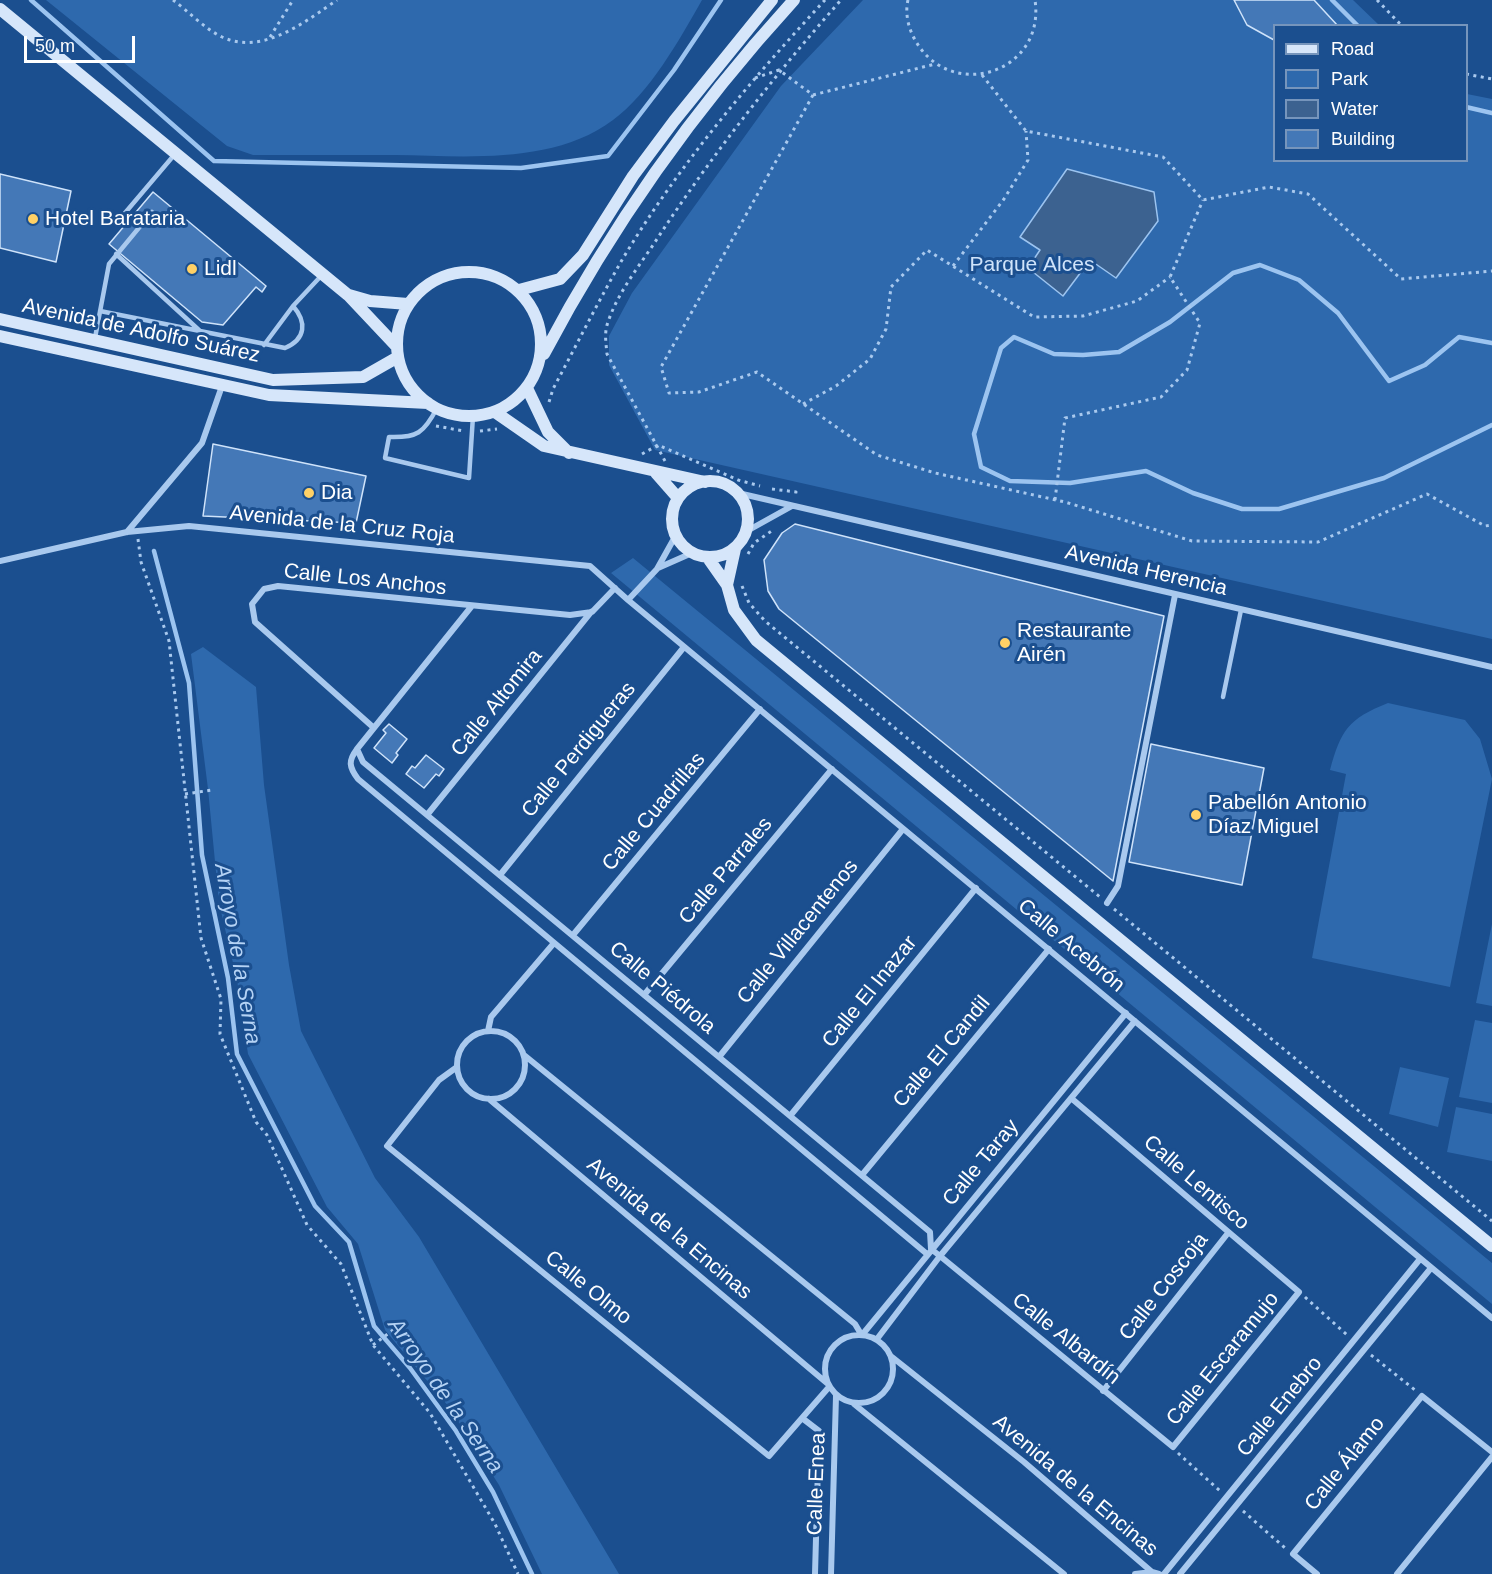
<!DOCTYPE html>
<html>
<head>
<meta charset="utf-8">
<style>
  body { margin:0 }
  #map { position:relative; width:1492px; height:1574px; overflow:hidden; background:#1b4f8f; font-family:Arial,sans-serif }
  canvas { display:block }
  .legend { position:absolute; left:1273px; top:24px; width:195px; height:138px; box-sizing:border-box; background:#1b4f8f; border:2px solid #7695bc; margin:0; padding:8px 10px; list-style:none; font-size:18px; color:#fff }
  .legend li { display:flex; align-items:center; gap:12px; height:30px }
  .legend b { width:30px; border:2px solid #7695bc }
  .scale { position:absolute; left:24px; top:36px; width:111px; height:27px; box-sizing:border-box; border:3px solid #fff; border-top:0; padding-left:8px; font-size:18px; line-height:21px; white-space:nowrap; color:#fff; -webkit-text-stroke:4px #1b4f8f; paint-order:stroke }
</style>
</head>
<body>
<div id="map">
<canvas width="1492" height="1574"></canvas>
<ul class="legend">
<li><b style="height:8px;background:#d6e6fa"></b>Road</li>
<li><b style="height:16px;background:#2e69ad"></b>Park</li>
<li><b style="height:16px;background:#3c6290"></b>Water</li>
<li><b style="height:16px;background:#4478b7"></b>Building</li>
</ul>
<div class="scale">50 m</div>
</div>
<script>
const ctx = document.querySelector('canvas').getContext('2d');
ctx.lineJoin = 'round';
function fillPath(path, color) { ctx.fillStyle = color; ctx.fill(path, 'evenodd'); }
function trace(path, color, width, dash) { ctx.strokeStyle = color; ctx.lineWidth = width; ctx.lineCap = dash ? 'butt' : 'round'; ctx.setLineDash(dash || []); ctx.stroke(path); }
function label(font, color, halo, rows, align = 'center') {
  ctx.font = font + ' Arial,sans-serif'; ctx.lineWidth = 6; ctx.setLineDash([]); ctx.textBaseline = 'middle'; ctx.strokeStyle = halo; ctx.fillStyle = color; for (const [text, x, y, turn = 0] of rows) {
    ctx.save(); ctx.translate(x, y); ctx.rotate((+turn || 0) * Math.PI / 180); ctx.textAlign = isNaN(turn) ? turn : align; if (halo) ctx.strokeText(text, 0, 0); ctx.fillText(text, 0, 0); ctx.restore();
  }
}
fillPath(new Path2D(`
  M46,0H702C680,39 649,94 613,120C553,165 465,156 395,155C348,155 301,155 253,155L227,146Z
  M863,0H1353L1379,25L1274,26V160H1466L1467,94L1492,99V639L655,450L609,365V336L632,293L781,86Z
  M633,558L1492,1263V1304L611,573Z
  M203,647L256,687L264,785L289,965L301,1031L375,1178L419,1237L619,1574H542L499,1485L449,1407L385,1330L358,1244L327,1207L248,1054L237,980L219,903L208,789L191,654Z
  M1388,703L1465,720L1480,739L1492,779L1450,987L1312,958L1346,774L1330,770C1341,730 1348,719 1388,703Z
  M1492,924V1006L1476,1003Z
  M1475,1020L1492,1023V1103L1459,1097Z
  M1400,1067L1449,1078L1438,1127L1389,1114Z
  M1456,1107L1492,1114V1161L1447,1152Z`), '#2e69ad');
const water = new Path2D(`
  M1067,169L1154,192L1158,221L1116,278L1090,260L1063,296L1028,268L1040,250L1020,237Z`);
fillPath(water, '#3c6290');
trace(water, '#9cc4f0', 1.5);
trace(new Path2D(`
  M31,0L214,161L521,168L608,156L674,70L721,0
  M1332,0L1358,26
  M1466,107L1492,113
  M1492,343L1459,337L1425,365L1389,381L1338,313L1299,280L1260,265L1233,273L1170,322L1119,352L1083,355L1054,354L1014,337L1001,348L974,434L981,467L1010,481L1070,483L1146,471L1193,493L1242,509H1279L1384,478L1492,425
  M154,551L189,683L202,855L228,978L237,1054L315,1206L349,1242L374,1326L410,1368L456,1431L493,1492L532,1574`), '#9cc4f0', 4.5);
const building = new Path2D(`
  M1234,0H1314L1338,26H1274V40L1247,25Z
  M0,174L71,191L56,262L0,248Z
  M153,192L266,286L262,292L256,287L223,325L202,322L109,244Z
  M213,444L366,476L356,523L203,516Z
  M795,524L1164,616L1113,881L779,609L768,591L764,560L782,533Z
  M389,724L407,739L396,753L398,755L392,763L374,748L386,733L383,730Z
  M1151,744L1264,768L1242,885L1129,862Z
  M426,755L444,769L439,776L436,774L424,788L406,774L412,766L415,768Z`);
fillPath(building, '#4478b7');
trace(building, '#cfe3fa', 1.5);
trace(new Path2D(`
  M173,0C188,11 205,29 222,37C263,56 306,21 337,0
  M908,0C905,12 908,26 913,36C946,104 1046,75 1035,0
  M1377,0L1402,26
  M270,37L293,0
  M1466,74L1492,79
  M982,75L1026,131L1163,157L1203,200L1269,187L1308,194L1401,279L1492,271
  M755,78L779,70L813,95L935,64
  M813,95L661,367L669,393L699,392L757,372L877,455L935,473L1065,502L1192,541L1318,542L1427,494L1485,526L1492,525
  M953,266L1004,199L1028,160L1026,131
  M549,402L553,389C576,346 598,302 622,260C678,166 751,80 825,0
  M803,404L836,386L870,359L886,329L891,287L927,250L1034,317L1083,316L1137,301L1170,277
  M436,426L464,431
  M480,431L497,429
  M642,454L658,445L738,480L760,486
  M665,461L607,354C606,343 604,333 608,322C618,292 640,265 657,239C712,155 774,76 841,0
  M772,489L796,492L795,497
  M1055,500L1065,418L1161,397L1187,370L1200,323L1170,277L1203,200
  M138,539L141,562L169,641L201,938L221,999L220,1034L256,1122L267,1135L307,1225L341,1264L373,1345L430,1413L495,1524L518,1574
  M748,554L754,543L773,530
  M742,586L749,603L765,621L1100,897
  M185,794L212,790
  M1114,909L1492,1221
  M1305,1297L1347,1335
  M373,1345L397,1327
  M1371,1355L1415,1390
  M1178,1453L1220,1491
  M1243,1511L1285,1548`), '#a9c9ee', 3, [3, 4.5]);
trace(new Path2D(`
  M119,220L175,154
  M116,254L200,331
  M100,311L285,348C306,339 307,322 293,306
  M95,338L109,264L152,212
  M264,345L293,306L321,276
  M437,408C424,433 417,438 389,437L385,458L469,478L473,416
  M1223,697L1241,610`), '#a9c9ee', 4.5);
trace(new Path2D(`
  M738,493L1492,667
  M747,531L792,506
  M127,532L202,443L222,386
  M0,561L127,532L189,526L590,566L628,600L657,569L676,535
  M658,568L692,553
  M628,600L1492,1318
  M471,607L357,749C348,761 349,767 358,779L927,1254
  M374,728L255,622L252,604L264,589L278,586L570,615L592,612L615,588
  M357,749L363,762L930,1232L931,1249L940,1256L1173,1447L1299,1292L1071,1098
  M427,815L591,612
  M500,875L684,647
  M1107,903L1118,886L1175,595
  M573,935L760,709
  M644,995L832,769
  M488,1031L491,1017L554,943
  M457 1065a34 34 0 1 1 68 0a34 34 0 1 1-68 0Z
  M524,1055L855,1324L861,1334
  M719,1057L903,829
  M457,1067L439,1080L387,1146L769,1456L829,1387
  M489,1099L828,1384
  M790,1116L976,888
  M862,1175L1049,949
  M825 1369a34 34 0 1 1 68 0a34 34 0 1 1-68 0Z
  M862,1335L1126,1013
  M877,1339L940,1256L1135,1021
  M892,1357L1024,1462L1152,1572
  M1103,1391L1228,1233
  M854,1404L1064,1574
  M802,1418L819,1431L815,1574
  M831,1574L836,1396
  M1135,1574L1152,1572L1159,1574
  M1164,1574L1420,1259
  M1180,1574L1431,1268
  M1317,1574L1293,1554L1422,1396L1492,1452
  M1397,1574L1492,1457`), '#a9c9ee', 6);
trace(new Path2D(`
  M0,9L348,295L397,347
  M397 344a72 72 0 1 1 144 0a72 72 0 1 1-144 0Z
  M519,290L560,279L583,255L633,176L674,121L772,0
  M349,295L370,301L408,304
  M0,319L273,380L363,377L398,357
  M0,336L269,395L428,403
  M544,354C611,227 697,106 794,0
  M527,388L548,432L569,453
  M495,412L544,446L705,482
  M656,473L678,498
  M672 519a38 38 0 1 1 76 0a38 38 0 1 1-76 0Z
  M708,558L727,585L734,610L756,640L1492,1246
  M727,585L735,549`), '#d6e6fa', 12);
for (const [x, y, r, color] of [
  [33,219,6,"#ffd166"],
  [192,269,6,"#ffd166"],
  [309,493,6,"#ffd166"],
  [1005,643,6,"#ffd166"],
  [1196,815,6,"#ffd166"]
]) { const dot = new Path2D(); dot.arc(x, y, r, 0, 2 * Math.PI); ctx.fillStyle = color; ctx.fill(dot); trace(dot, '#1b4f8f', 2); }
label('21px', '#fff', '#1b4f8f', [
  ["Hotel Barataria",45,219],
  ["Lidl",204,269],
  ["Dia",321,493],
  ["Restaurante",1017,631],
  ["Airén",1017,655],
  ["Pabellón Antonio",1208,803],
  ["Díaz Miguel",1208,827]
], 'left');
label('21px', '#cfe3fa', '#1b4f8f', [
  ["Parque Alces",1032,265]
]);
label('21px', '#fff', '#1b4f8f', [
  ["Avenida de Adolfo Suárez",141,331,12],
  ["Avenida de la Cruz Roja",342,525,6],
  ["Avenida Herencia",1146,571,13],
  ["Calle Los Anchos",365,580,6],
  ["Calle Altomira",497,703,-51],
  ["Calle Perdigueras",579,750,-51],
  ["Calle Cuadrillas",654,812,-50],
  ["Calle Parrales",726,871,-50],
  ["Calle Villacentenos",798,932,-51],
  ["Calle Acebrón",1071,946,40],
  ["Calle Piédrola",662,988,40],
  ["Calle El Inazar",870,992,-51],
  ["Calle El Candil",942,1052,-50],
  ["Calle Taray",981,1163,-50],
  ["Calle Lentisco",1196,1183,41],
  ["Avenida de la Encinas",669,1229,40],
  ["Calle Coscoja",1164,1287,-52],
  ["Calle Olmo",588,1288,39],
  ["Calle Albardín",1066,1339,39],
  ["Calle Escaramujo",1223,1359,-51],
  ["Calle Enebro",1280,1407,-51],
  ["Calle Álamo",1345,1464,-51],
  ["Calle Enea",817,1484,-88],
  ["Avenida de la Encinas",1075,1486,40]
]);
label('italic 22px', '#b5d3f5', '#1b4f8f', [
  ["Arroyo de la Serna",237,954,80],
  ["Arroyo de la Serna",445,1396,55]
]);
</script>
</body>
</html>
